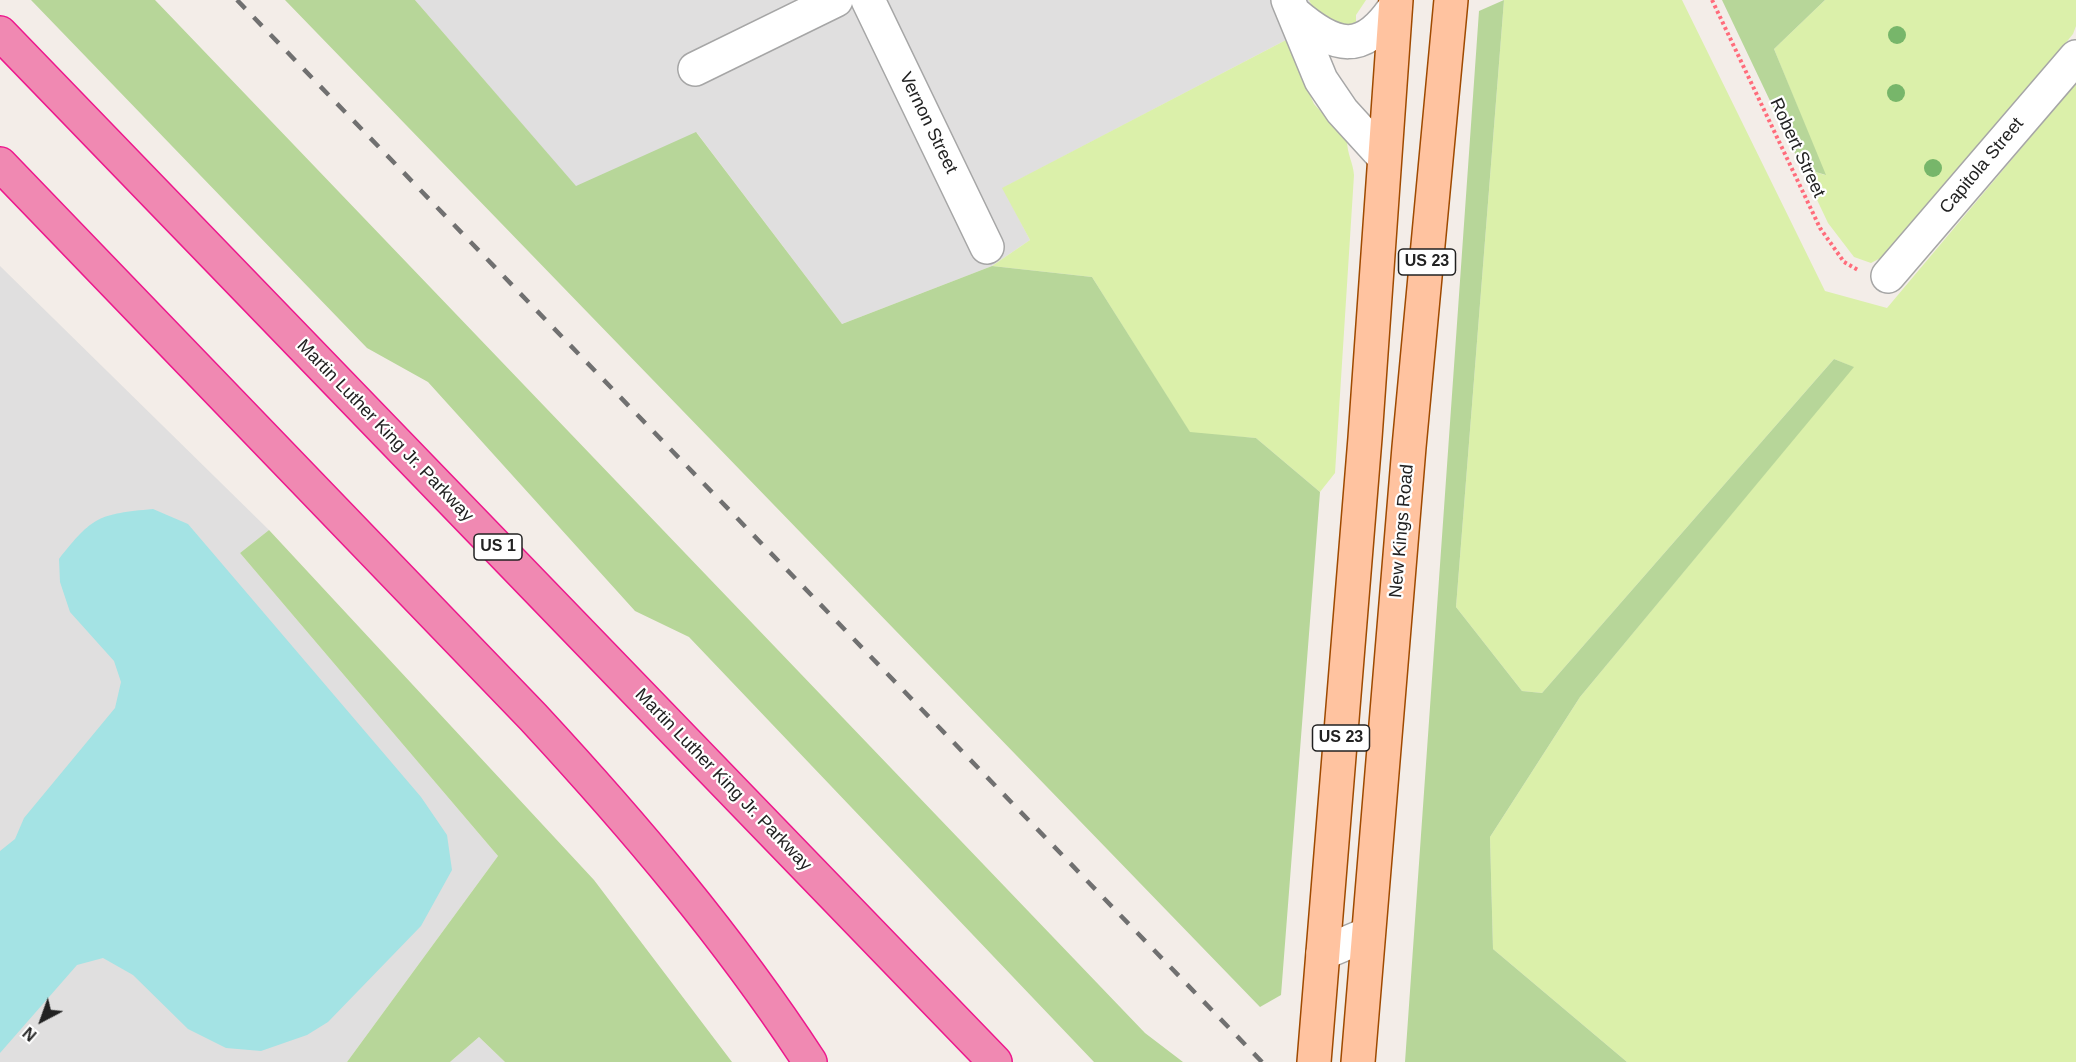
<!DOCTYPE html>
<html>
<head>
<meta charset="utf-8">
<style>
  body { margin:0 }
  #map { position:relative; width:2076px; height:1062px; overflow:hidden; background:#f3ede8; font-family:Arial,sans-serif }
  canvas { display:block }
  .north { position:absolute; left:12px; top:990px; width:60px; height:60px; -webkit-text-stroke:4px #fff; paint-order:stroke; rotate:221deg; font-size:16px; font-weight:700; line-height:24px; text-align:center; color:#222 }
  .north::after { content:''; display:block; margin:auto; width:21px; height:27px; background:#222; clip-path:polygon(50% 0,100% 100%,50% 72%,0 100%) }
</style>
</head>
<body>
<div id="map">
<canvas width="2076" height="1062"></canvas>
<div class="north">N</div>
</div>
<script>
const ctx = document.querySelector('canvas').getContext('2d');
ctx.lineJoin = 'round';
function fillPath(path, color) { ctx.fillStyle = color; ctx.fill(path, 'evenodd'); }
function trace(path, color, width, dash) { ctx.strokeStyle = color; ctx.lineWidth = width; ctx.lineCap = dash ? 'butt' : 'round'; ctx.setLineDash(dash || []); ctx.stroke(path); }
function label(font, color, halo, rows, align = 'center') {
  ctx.font = font + ' Arial,sans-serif'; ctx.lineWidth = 4.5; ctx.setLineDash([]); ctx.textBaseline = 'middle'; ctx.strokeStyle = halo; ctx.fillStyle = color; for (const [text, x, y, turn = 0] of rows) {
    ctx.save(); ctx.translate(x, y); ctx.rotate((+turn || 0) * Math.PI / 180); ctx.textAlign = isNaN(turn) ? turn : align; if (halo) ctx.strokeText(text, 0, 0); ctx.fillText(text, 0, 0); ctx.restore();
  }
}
fillPath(new Path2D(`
  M415,0H1309L1317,16L1286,40L1003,188L1030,240L992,266L842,324L697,133L576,187Z
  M0,266L269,530L240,553L498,856L347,1062H0Z
  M479,1037L505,1062H450Z`), '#e0dfdf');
fillPath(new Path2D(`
  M1309,0H1366L1356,15V26L1345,29L1317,16Z
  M1504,0H1682L1825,291L1887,308L2076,83V1062H1627L1493,949L1490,837L1580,697L1853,367L1834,359L1542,693L1522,691L1456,607Z
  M1825,0H2076V26L2073,34L1898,249L1871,263L1854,257L1828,223L1802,168L1825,175L1774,49Z
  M1286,40L1314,104L1347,140C1347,154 1353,162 1354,175L1335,473L1320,492L1256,438L1190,433L1092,277L992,266L1030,240L1002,188Z`), '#dbf0aa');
fillPath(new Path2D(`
  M31,0H155L1145,1033L1183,1062H1094L689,637L635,611L428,382L367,348Z
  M285,0H415L576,186L696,132L842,324L992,266L1092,277L1190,432L1256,438L1320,492L1281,995L1260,1007Z
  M1504,0L1456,607L1522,691L1542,693L1834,359L1854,367L1580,697L1490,837L1493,949L1627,1062H1405L1479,11Z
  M1722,0H1825L1774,49L1826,175L1802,168Z
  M269,530L594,880L732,1062H505L479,1037L450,1062H347L498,856L240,553Z`), '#b7d699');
fillPath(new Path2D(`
  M153,509L188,524L421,797L447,835L452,870L421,926L328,1022L307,1035L261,1051L226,1048L188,1029L133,975L103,958L77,965L0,1053V851L15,839L24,818L115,708L121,682L114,661L70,612L60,582L59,559C93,516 99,514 153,509Z`), '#a4e3e4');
const minor = new Path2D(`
  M868,0L987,247
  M1288,0L1321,80L1342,111L1383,156
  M1295,14C1336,49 1363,55 1395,7
  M695,69L836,0
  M1888,276L2076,57
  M1323,953L1368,934`);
const major = new Path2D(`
  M1314,1062L1365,438L1396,0
  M1358,1062L1409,447L1451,0`);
const highway = new Path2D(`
  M0,33L995,1062
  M0,164L533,717C634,826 729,938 810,1062`);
trace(minor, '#a6a6a6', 36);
trace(major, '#9f4a00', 36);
trace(highway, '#ed188d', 36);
trace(new Path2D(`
  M1712,0L1820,228L1844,262L1858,270`), '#ff6c7b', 4, [3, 3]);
trace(minor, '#fff', 33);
trace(major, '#ffc3a0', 33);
trace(highway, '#f089b2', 33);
trace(new Path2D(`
  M237,0L1262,1062`), '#707070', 4.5, [12, 12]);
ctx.fillStyle = '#77b66a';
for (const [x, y] of [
  [1897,35],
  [1896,93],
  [1933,168]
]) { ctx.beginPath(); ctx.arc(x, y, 9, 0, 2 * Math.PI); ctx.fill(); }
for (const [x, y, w] of [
  [1427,262,57],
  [498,547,48],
  [1341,738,57]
]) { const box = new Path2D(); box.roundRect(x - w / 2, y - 13, w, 26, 4.5); ctx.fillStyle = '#fff'; ctx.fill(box); trace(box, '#222', 1.5); }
label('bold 16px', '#222', null, [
  ["US 23",1427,262],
  ["US 1",498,547],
  ["US 23",1341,738]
]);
label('18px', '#222', '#fff', [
  ["Vernon Street",928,123,64],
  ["Robert Street",1797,148,65],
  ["Capitola Street",1982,166,-50],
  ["Martin Luther King Jr. Parkway",385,431,46],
  ["New Kings Road",1402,531,-85],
  ["Martin Luther King Jr. Parkway",723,780,46]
]);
</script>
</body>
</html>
